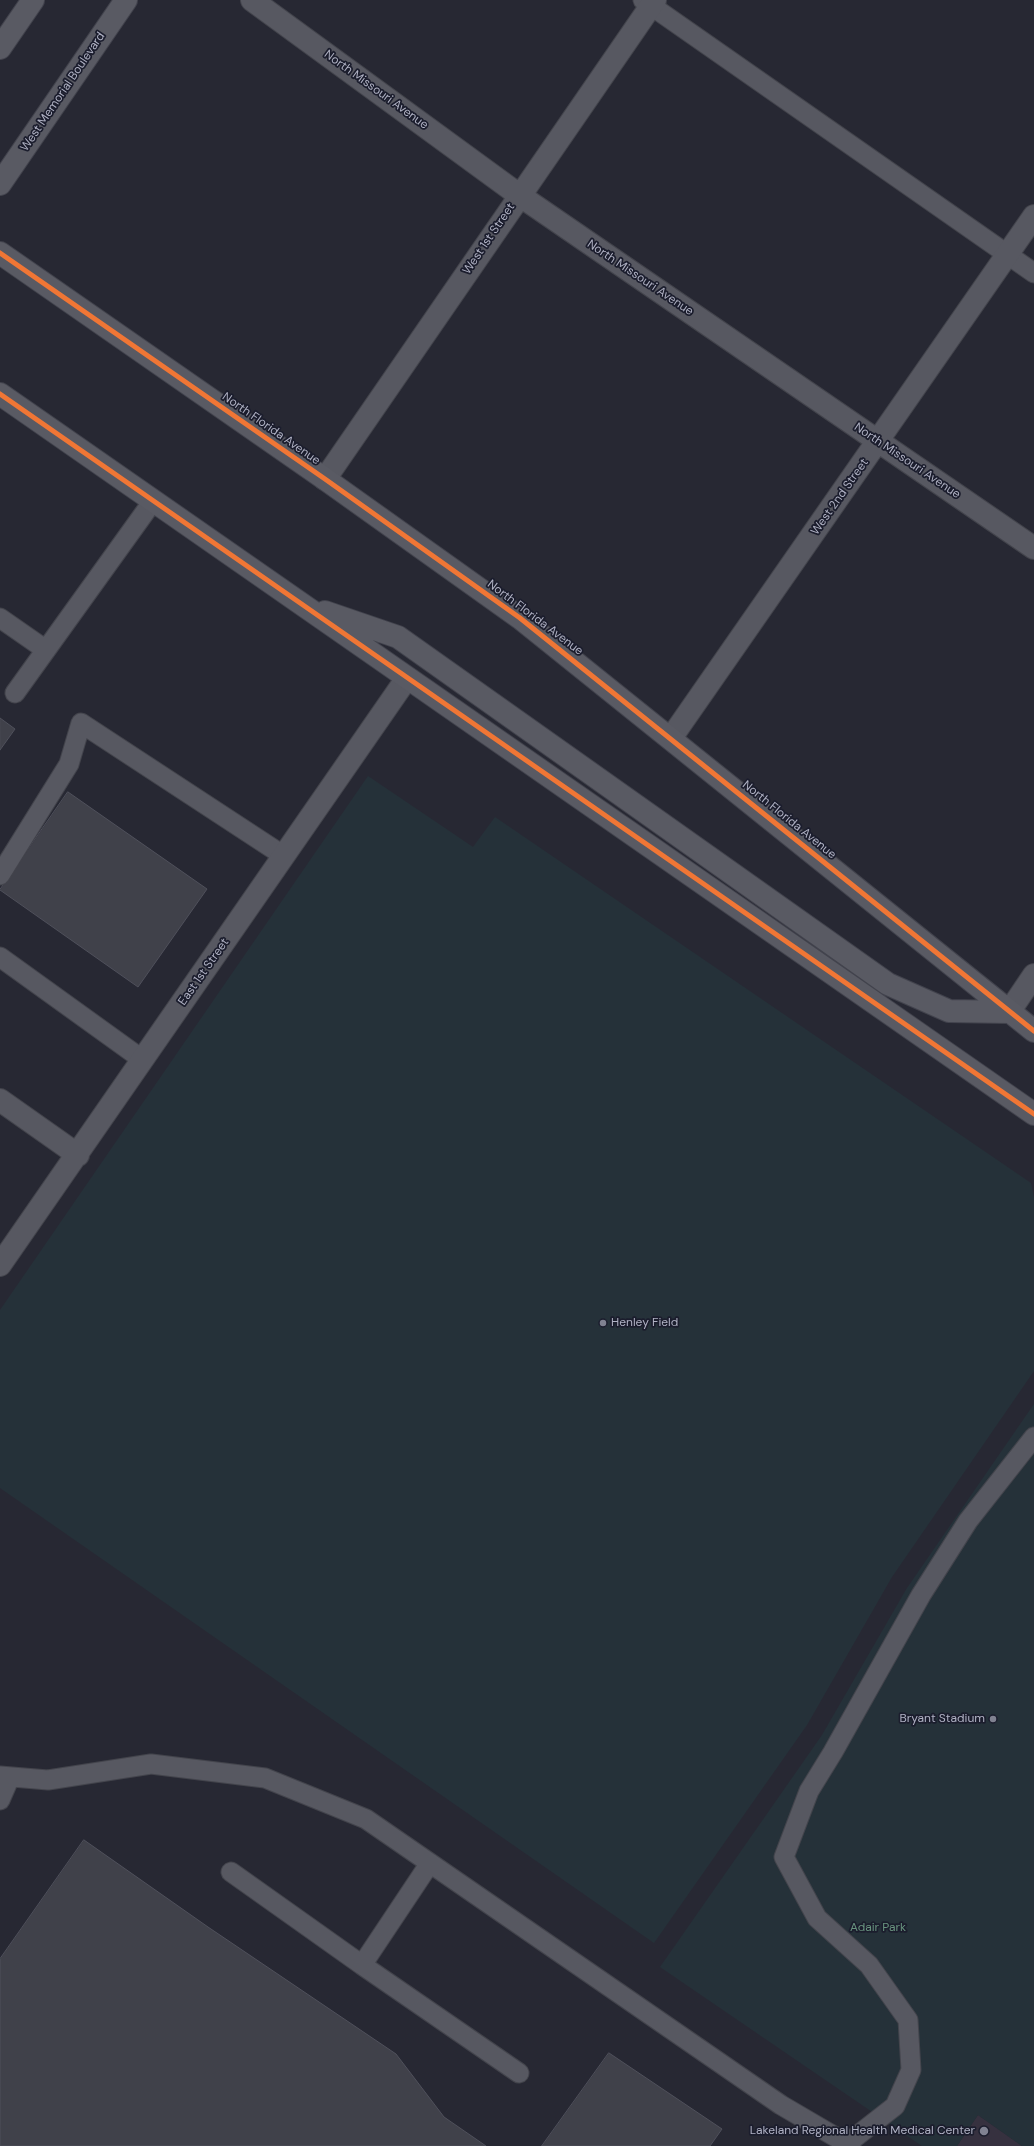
<!DOCTYPE html>
<html>
<head>
<meta charset="utf-8">
<style>
  body { margin:0 }
  canvas { display:block; background:#272833 }
</style>
</head>
<body>
<canvas width="1034" height="2146"></canvas>
<script>
const ctx = document.querySelector('canvas').getContext('2d');
ctx.lineJoin = 'round';
function fillPath(path, color) { ctx.fillStyle = color; ctx.fill(path, 'evenodd'); }
function trace(path, color, width, dash) { ctx.strokeStyle = color; ctx.lineWidth = width; ctx.lineCap = dash ? 'butt' : 'round'; ctx.setLineDash(dash || []); ctx.stroke(path); }
function label(font, color, halo, rows, align = 'center') {
  ctx.font = font + ' "DM Sans",sans-serif'; ctx.lineWidth = 3.5; ctx.setLineDash([]); ctx.textBaseline = 'middle'; ctx.strokeStyle = halo; ctx.fillStyle = color; for (const [text, x, y, turn = 0] of rows) {
    ctx.save(); ctx.translate(x, y); ctx.rotate((+turn || 0) * Math.PI / 180); ctx.textAlign = isNaN(turn) ? turn : align; if (halo) ctx.strokeText(text, 0, 0); ctx.fillText(text, 0, 0); ctx.restore();
  }
}
fillPath(new Path2D(`
  M978,2115L1022,2146H957Z`), '#36313f');
fillPath(new Path2D(`
  M368,776L473,847L495,817L1031,1183L1034,1198V1371L892,1577L807,1725L654,1943L0,1488V1310Z
  M1034,1404V2146H1022L978,2115L957,2146H922L660,1967L822,1735L907,1588Z`), '#253139');
const building = new Path2D(`
  M0,718L15,729L0,750Z
  M68,792L207,889L138,987L0,890Z
  M84,1840L208,1927L396,2054L444,2117L486,2146H0V1959Z
  M609,2053L722,2129L710,2146H542Z`);
fillPath(building, '#40414a');
trace(building, '#4f505b', 1);
const service = new Path2D(`
  M643,0L1034,273
  M0,618L46,650
  M15,693L153,501
  M0,875L69,764L81,723L284,856
  M0,957L143,1060
  M0,1776L48,1780L151,1764L265,1778L366,1819L781,2105L851,2146
  M0,1800L10,1777
  M231,1872L362,1965L430,1863
  M362,1965L519,2073
  M844,2146L895,2106L911,2070L908,2020L869,1965L817,1918L784,1857L809,1791L833,1752L921,1595L968,1521L1034,1437`);
const minor = new Path2D(`
  M252,0L519,195L1034,548
  M325,479L655,0
  M671,738L1034,216
  M1009,1012L1034,975
  M0,1100L78,1155
  M0,1265L407,678`);
const primary = new Path2D(`
  M0,48L33,0
  M0,184L126,0
  M0,253L325,479L520,618L1034,1031
  M0,394L1034,1114
  M325,612L398,637L888,984L949,1011L1009,1012`);
trace(service, '#43444c', 21);
trace(minor, '#43444c', 24);
trace(primary, '#42434d', 24);
trace(service, '#575861', 19);
trace(minor, '#575861', 22);
trace(primary, '#595a63', 22);
trace(new Path2D(`
  M0,253L325,479L520,618L1034,1031
  M0,394L1034,1114`), '#f07635', 5);
for (const [x, y, r, color] of [
  [603,1323,4,"#808291"],
  [993,1719,4,"#808291"],
  [984,2131,5,"#808291"]
]) { const dot = new Path2D(); dot.arc(x, y, r, 0, 2 * Math.PI); ctx.fillStyle = color; ctx.fill(dot); trace(dot, '#1b1d2d', 1.5); }
label('12px', '#b0b2c4', '#1b1d2d', [
  ["North Missouri Avenue",376,90,36],
  ["West Memorial Boulevard",63,92,-56],
  ["West 1st Street",489,239,-56],
  ["North Missouri Avenue",640,278,34],
  ["North Florida Avenue",271,429,35],
  ["North Missouri Avenue",907,461,34],
  ["West 2nd Street",840,497,-55],
  ["North Florida Avenue",535,618,37],
  ["North Florida Avenue",789,820,39],
  ["East 1st Street",204,972,-55]
]);
label('12px', '#b0b2c4', '#1b1d2d', [
  ["Henley Field",611,1323,"left"],
  ["Bryant Stadium",985,1719],
  ["Lakeland Regional Health Medical Center",975,2131]
], 'right');
label('12px', '#69947f', '#1b1d2d', [
  ["Adair Park",878,1928]
]);
</script>
</body>
</html>
